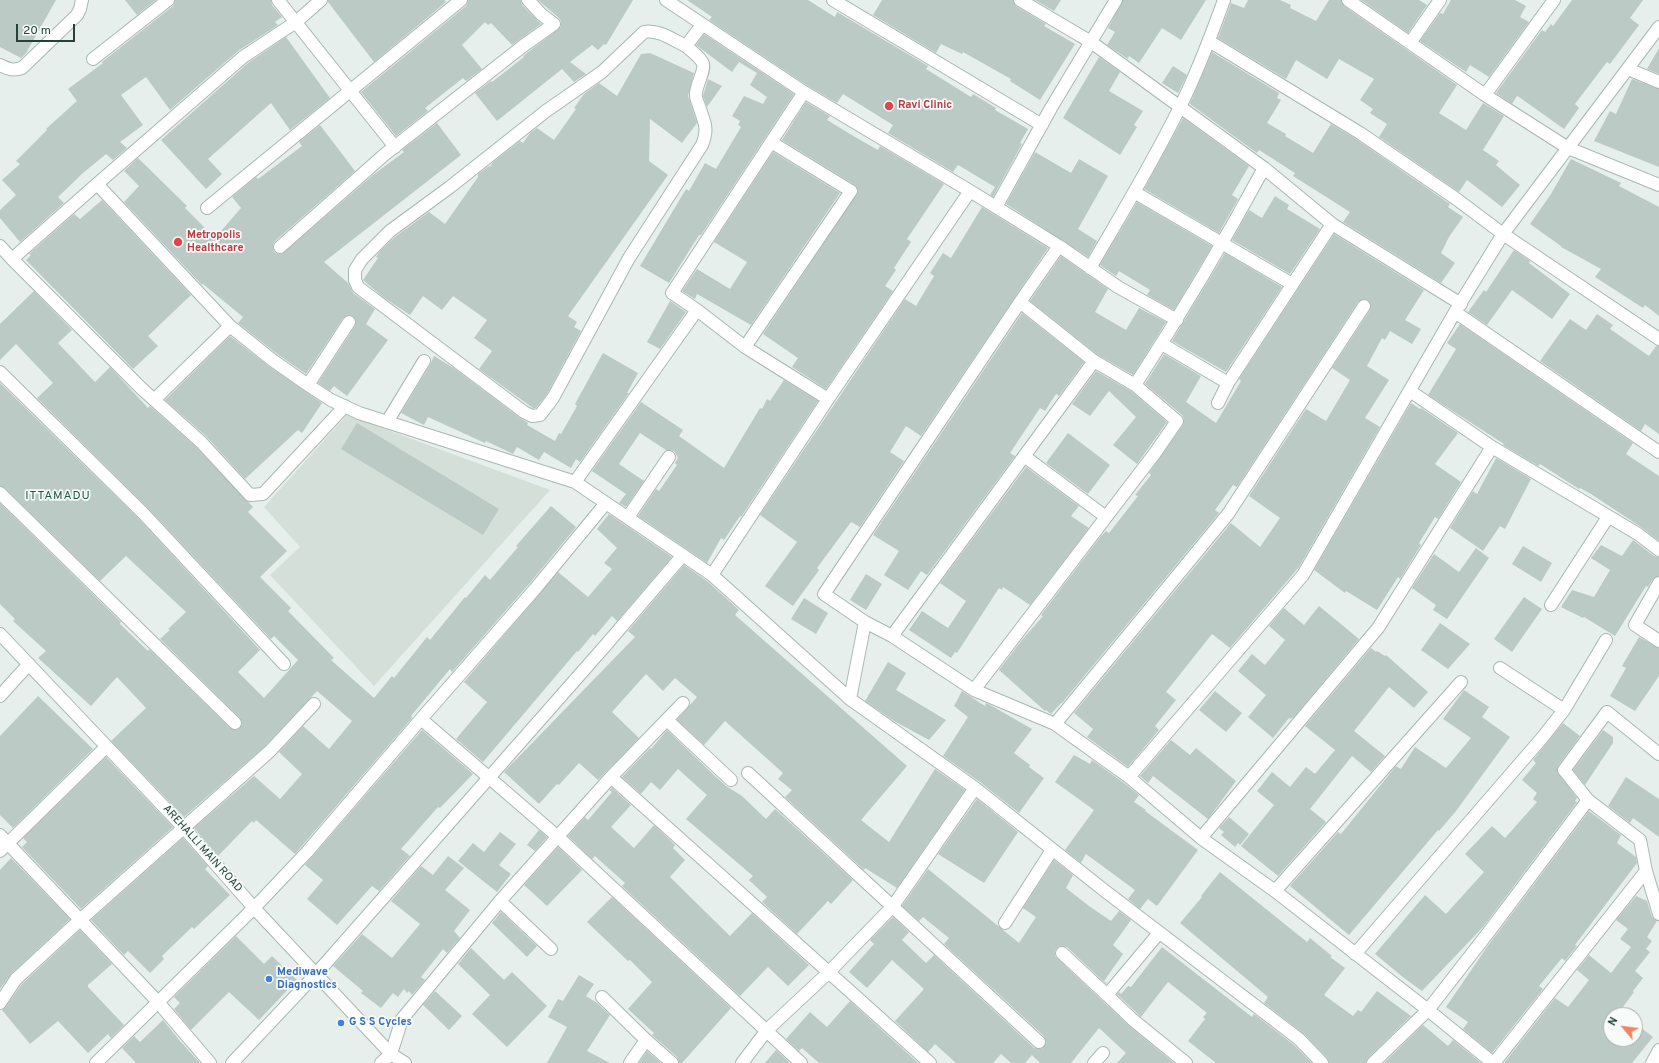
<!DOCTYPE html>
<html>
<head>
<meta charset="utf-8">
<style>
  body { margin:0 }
  #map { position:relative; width:1659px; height:1063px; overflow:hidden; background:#e6efeb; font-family:Overpass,sans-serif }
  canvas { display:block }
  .north { position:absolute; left:1603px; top:1007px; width:40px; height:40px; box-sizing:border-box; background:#f7fbf9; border:1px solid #a3b1ad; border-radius:50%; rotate:299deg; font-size:11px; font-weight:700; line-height:16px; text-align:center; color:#24423a }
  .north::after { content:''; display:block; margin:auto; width:14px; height:18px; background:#f4845f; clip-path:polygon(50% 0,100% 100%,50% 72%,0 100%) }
  .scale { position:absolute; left:16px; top:24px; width:59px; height:18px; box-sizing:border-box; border:2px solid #24423a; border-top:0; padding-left:5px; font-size:12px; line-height:14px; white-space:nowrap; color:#24423a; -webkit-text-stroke:3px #f7fbf9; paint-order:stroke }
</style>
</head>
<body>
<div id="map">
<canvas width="1659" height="1063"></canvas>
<div class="north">N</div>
<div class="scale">20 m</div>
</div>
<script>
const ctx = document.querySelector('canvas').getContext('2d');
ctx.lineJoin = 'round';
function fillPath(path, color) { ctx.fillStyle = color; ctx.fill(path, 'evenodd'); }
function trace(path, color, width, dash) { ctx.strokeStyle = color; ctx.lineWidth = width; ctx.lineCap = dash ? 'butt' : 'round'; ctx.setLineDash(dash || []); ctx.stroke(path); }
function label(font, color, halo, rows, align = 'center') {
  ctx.font = font + ' Overpass,sans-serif'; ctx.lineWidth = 3.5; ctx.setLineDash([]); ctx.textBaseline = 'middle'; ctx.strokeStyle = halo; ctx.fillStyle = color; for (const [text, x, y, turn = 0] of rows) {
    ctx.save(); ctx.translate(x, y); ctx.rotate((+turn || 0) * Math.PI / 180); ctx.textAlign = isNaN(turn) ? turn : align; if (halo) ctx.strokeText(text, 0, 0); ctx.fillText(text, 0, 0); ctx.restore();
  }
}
fillPath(new Path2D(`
  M347,415L550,490L374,686L270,575L300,547L264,507Z`), '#d4dfda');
fillPath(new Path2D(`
  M0,0H56L26,53L21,58L0,47Z
  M125,0H156L137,15Z
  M175,0H271L272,5L282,17L275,22L278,25L238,51L170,110L146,77L121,95L143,125L120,142L127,148L113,160L106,154L83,173L58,197L64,203L20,242L0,218V210L16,195L2,180L20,164L16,161L47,130L46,129L77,101L68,89L103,63L102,62L173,6Z
  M328,0H444L446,2L374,62L328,2Z
  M468,0H521L522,5L541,24L512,45L491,23L488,25L485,22L462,45L482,69L466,81L463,78L425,108L428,111L396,136L361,92L466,6Z
  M538,0H633L606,45L604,44L598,50L592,45L570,62L586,74L574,82L562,69L497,121L475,93L491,81L492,82L524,57L523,56L561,27V21L559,18Z
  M687,0H808L835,17L837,12L928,66L926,69L971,97L973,94L996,108L995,110L1028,129L1020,143L1022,144L993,197L990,195L995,187L958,165L953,172L888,133L893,125L843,94L837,103L808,86L709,20L712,17Z
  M882,0H1013L1016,6L1046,24L1044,26L1075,44L1040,100L1010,81L1011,79L963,52L962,54L941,44L936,53L873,15Z
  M1035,0H1061L1054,11Z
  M1123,0H1206L1181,40L1162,28L1139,63L1129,56L1128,59L1107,45L1115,32L1108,28Z
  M1248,0H1280L1291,5L1290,8L1316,21L1329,0H1341L1344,6L1457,85L1439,113L1466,130L1483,103L1504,116L1483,150L1499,161L1496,165L1520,185L1502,207L1467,180L1459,192L1379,137L1387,124L1370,113L1373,109L1360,100L1374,79L1339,59L1327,79L1296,60L1286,79L1218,38L1231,3L1244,8Z
  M1361,0H1419L1427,5L1408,33Z
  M1451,0H1515L1526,6L1520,17L1529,22L1489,77L1470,65L1466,72L1420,41L1440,13L1443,14Z
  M1572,0H1643L1630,18L1639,25L1610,64L1607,62L1575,104L1579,108L1564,129L1519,97L1517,96L1512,104L1496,93L1542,30L1545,32L1551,24L1553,26Z
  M704,34L794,94L701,235H699L669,283L640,266L686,189L689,191L705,163L716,169L741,127L738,125L740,121L732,116L744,96L763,104L767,97L750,85L757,73L739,62L732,72L696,45Z
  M286,37L330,98L290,130L271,103L208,159L222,174L206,189L161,140L248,63Z
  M1659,48V74L1647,69Z
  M1212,52L1279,93L1277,98L1281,100L1267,123L1286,134L1285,136L1313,153L1331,124L1356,139L1450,204L1448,207L1463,217L1449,237L1441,253L1455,263L1441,283L1343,222L1350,212L1293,176L1295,173L1259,150L1257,153L1190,104Z
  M650,53L694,73L688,96L697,123L682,143L650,119L649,161L668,175L568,316L577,322L574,327L581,331L547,394L536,408H533L479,369L492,351L474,338L487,320L453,296L442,310L423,296L410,315L383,297L363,280L378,258L376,257L380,251L395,237L429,212L445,224L478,177V174L489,166L490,167L493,162L520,141L523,143L530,133L537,128L554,140L576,109L574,108L584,94L599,83L617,96L641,54Z
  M1099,57L1120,72L1109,91L1143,111L1134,125L1137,127L1120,155L1063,118Z
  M1173,66L1187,75L1178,93L1162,83Z
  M708,79L722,86L707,107L703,96Z
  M1632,79L1659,89V167L1594,141L1610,111L1616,114Z
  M806,102L830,116L827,120L855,137L878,150L880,146L944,184L907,239L911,242L894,268L896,270L885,286L893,291L826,389L792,367L798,358L763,334L858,192L855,185L782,140Z
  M1183,118L1249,166L1232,195L1238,199L1219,233L1144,189Z
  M437,123L461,155L324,262L348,283L353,293L375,309L366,324L388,340L347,396L334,386L330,391L318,383L355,326L356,322L353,316L349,315L343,318L306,374L276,353L238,323L243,317L203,284L202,285L124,202L139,186L124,171L138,158L187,206L185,208L215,238L241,208L232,197L256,177L258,179L302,146L299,142L320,125L355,171L275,241L273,245L274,252L278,254H282L373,175L404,152L402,150Z
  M773,152L840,193L751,325L697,294L695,299L682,291L697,269L730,289L747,262L714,242Z
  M1035,152L1071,173L1079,159L1108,176L1078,229L1097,241L1088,257L1006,204Z
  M1571,159L1621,183L1619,186L1659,207V316L1645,305L1643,308L1595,277L1601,269L1561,247V246L1530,224L1551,194Z
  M1275,196L1289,205L1287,209L1320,229L1290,274L1232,240L1249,210L1262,218Z
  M102,200L191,295L148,336L158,346L133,369L26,260L31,255L29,254L74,214L80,219Z
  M1137,202L1212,246L1174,310L1147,295L1150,290L1119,271L1116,276L1100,265Z
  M982,207L1048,248L921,436L906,426L890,452L904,461L860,527L851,522L817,568L819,570L793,606L765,586L797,542L760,515L905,299L916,306L934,276L930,273L943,253L951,258Z
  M1334,234L1424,290L1405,320L1421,329L1412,344L1390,331L1385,340L1382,338L1367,366L1389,380L1365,418L1380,427L1299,567L1230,648L1212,634L1166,692L1176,700L1155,726L1159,730L1128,767L1087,737L1093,729L1074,713L1231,523L1260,547L1280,518L1249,496L1306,409L1326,421L1350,380L1332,368L1370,310L1371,306L1368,300L1364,299L1358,302L1237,487L1233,485L1215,510L1219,513L1062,703H1061L1051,714L1046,710L1045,711L999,670L1022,640L1043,616L1041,615L1101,536L1106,531L1109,533L1138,496L1135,495L1151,475L1149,473L1183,425L1184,419L1182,415L1145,384L1164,354L1201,376L1186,402L1216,423L1241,381L1239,379Z
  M1514,250L1530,261L1529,263L1570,294L1552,319L1512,290L1487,325L1468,312L1484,290L1486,292Z
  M1225,253L1282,287L1226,372L1172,341Z
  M1061,256L1108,289L1095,312L1126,330L1139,308L1166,322L1133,375L1098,355L1030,301Z
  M34,291L72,330L58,343L95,382L110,367L148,408L150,406L196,447L253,507L248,512L287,551L260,577L291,608L288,611L334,658L331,660L374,698L392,676L394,678L427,637L430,640L465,597L466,598L485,575L490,580L518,547L516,546L551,506L576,527L529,584L452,672L450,669L411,716L412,718L295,854L256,820L254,823L252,821L218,856L194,828L254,776L280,799L302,774L279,752L303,726L329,749L352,721L317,691L265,746L184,817L111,741L146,708L117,677L91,706L38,658L46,651L13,621L15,619L0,604V503L121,622L120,624L148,651L149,649L230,728L237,730L242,725L240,718L160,639L170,630L168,629L186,612L126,556L100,581L5,488L0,486V383L138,518L260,650L238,672L264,698L298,660L274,636L271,639L148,508L37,398L53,383L16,344L0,360V324Z
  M670,301L686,312L660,349L647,342Z
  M1022,313L1084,362L1059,396L1056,394L1045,411L1040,408L1010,453L1015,456L927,575L921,571L908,590L884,575L899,551L873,535Z
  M1597,314L1613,325L1610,329L1649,356L1656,346H1659V434L1645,424L1641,431L1540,361L1570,319L1586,330Z
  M1460,324L1633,443L1626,454L1659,476V541L1641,527L1591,494L1580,488L1579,489L1540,464L1538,466L1503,445L1504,444L1428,395L1456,349L1447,343Z
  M230,336L267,365L322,403L302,433L298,430L245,479L206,436L165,400Z
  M603,353L638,373L627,393H629L580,462L576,459L571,468L544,452L539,460L517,447L513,454L486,441L485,443L428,417L424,425L401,413L430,365L434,356L455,369L520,418L528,423L527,425L555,441L559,433L561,434L577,406L575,404Z
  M1096,371L1131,391L1167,422L1137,464L1113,445L1136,417L1109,391L1090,416L1072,404Z
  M784,380L818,401L741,517L740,516L724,540L721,538L707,563L638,516L656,489L659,491L677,465L675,463L678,458L674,451L666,450L640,433L619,464L644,481L626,507L619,503L626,494L592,471L641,402L683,430L679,436L724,468L760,408L762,409L767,399L770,401Z
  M1411,403L1420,409L1421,408L1458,433L1435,464L1461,482L1438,519L1435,517L1419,543L1421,545L1400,579L1398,577L1377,610L1346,591L1345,593L1314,570Z
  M357,423L499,509L483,535L341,449Z
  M1068,433L1110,465L1088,494L1046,463Z
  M1496,458L1531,479L1505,529L1500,526L1483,551L1450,528L1473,491L1477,494Z
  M1026,467L1079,506L1071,516L1089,528L1030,605L1003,587L1002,590L999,588L957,653L955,652L951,658L909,630L922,611L948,628L966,601L940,583Z
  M609,514L672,557L617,621L612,616L595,636L593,634L578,652L577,651L483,762L456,739L487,702L464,682L558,572L588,597L612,569L604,563L617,548L597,529Z
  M1633,540L1654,556L1659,557V576L1653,579L1648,587L1646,586L1615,636L1584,617L1583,618L1561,607L1572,590L1594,597L1610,570L1591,558L1601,545L1622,556Z
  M1523,546L1552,563L1541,582L1512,564Z
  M1476,548L1489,558L1447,619L1433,610L1436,605L1412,588L1434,554L1459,572Z
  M684,565L707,581L739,610L735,615L907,766L861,820L889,842L935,769L965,790L897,888L865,868L864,870L785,797L792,790L778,779L783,773L725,721L704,745L677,720L697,697L675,678L663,691L646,674L612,712L639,738L598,780L579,763L559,785L557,784L539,804L504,772L635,637L628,631Z
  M866,574L882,584L866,610L850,600Z
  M1524,597L1542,609L1512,652L1494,639Z
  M804,598L828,613L816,634L791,619Z
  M1319,606L1359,639L1294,717L1290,719L1289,718L1273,738L1248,717L1266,695L1238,671L1252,654L1265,665L1285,640L1269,626L1284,608L1304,625Z
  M1440,623L1470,644L1448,669L1421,650Z
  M1639,637L1659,648V676L1635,711L1610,696L1626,668L1622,666Z
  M1371,648L1376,652L1377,651L1385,656L1386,655L1428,692L1414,708L1389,687L1354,731L1385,756L1371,772L1352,756L1310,809L1326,822L1278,876L1241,846L1274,805L1257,791L1272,772L1290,787L1306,767L1315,774L1335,750L1305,726Z
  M888,662L906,673L896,690L946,720L929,740L894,721L865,701Z
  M1464,690L1489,707L1482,717L1510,737L1456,811L1439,831L1438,830L1349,935L1290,886L1338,832L1341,834L1396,766L1401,769L1415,747L1446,768L1471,738L1443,719Z
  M962,691L985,706L986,703L992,706L1032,729L1014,753L1030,765L1029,767L1044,778L1019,813L980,782L943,756L968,717L954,706Z
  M1215,691L1242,713L1226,732L1199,710Z
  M38,696L93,749L13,828L0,815V736Z
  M1563,723L1580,736L1558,766L1557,771L1577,798L1575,801L1577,802L1483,927L1422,991L1404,978L1375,954L1425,895L1446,914L1484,872L1465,854L1492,826L1505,838L1537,802L1533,799L1537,793L1522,780L1536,763L1533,760Z
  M422,730L473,774L440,808L438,807L401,849L410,856L379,891L372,886L337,925L307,899L323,880L305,865Z
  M667,730L715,776L726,786L742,796L766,819L775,809L853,880L831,904L828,901L797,934L762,902L767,897L749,880L753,876L686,819L707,795L678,769L660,790L651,782L641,794L622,777L650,748L651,749Z
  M1603,730L1613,737V743L1585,785L1573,770Z
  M1171,740L1190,755L1196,748L1236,781L1208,819L1153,776L1148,783L1140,776Z
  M1074,755L1090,764L1092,760L1124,783L1139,795L1134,802L1146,810L1145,811L1198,850L1157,906L1148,899L1140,909L1128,899L1135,890L1086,854L1081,863L1065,850L1094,810L1055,782Z
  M106,757L173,827L81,909L22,847L27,842L23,838Z
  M1626,777L1659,799V837L1633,818L1630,823L1608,806Z
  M612,788L631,805L611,827L634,848L654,825L675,845L673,848L685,860L670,877L730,936L752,913L809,965L788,986L768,967L740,996L622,886L625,883L595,856L592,859L568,836L585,817L588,820L612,792L609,790Z
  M977,799L1018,832L984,883L938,854Z
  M1589,811L1621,835L1617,843L1636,857L1637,863L1575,945L1577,946L1565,961L1562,958L1539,986L1543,989L1492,1053L1463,1029L1468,1022L1446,1007L1487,947Z
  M1229,817L1249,834L1240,845L1238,843L1235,847L1221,835L1224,832L1219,828Z
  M539,830L547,837L535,851L527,845Z
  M500,832L516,844L499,865L511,874L497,892L458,861L473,843L484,852Z
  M183,838L208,866L205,869L230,895L194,929L192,927L162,956L164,959L150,973L128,951L124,955L91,920Z
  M558,847L582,870L547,906L524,885Z
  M448,856L464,868L445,890L470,910L454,931L460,938L447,953L443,949L421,977L425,980L412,995L409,991L407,993L404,989L398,997L393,993L381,1008L361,993L363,991L333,966L362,934L392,958L420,924L391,901L421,866L433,875Z
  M11,858L70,919L11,974L0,989V870Z
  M1054,860L1073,875L1066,888L1089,906L1111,921L1119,911L1131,920L1113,945L1123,954L1104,981L1107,983L1106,984L1067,947L1060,946L1057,948L1055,951V956L1128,1025L1174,1063H1117L1126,1053L1099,1028L1071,1063H1040L1032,1055L1025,1063H1011L1001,1054L993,1063H956L935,1044L928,1052L895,1021L924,989L892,960L867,988L849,972L874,944L870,940L893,917L909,932L902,940L926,963L934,955L1034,1048L1042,1049L1046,1043L1044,1036L944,944L949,938L923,917L919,921L902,906L928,869L1019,943L1036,917L1023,908Z
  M1220,872L1307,942L1310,938L1332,956L1330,957L1345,968L1324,995L1353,1016L1358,1010L1361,1012L1377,991L1411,1016L1368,1058L1366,1063H1329L1327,1058L1304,1034L1264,1003L1268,997L1180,923L1202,897L1201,896Z
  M1636,896L1647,901L1652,917L1657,921L1647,937L1652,941L1646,949L1650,952L1635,971L1643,978L1633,991L1634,992L1620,1011L1625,1015H1611V1039H1635V1023L1653,1037L1632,1063H1504L1555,998L1568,1007L1589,980L1577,970L1589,955L1611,973L1631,947L1620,939L1628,929L1616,920Z
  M612,897L731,1008L682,1063H679L677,1057L652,1035L654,1033L628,1009L652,982L630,960L628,961L587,922Z
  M501,912L537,946L527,957L492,923Z
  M80,930L112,964L88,985V987L124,1025L111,1038L108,1034L88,1053L58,1021L30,1044L2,1010L6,1007L22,984Z
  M236,936L264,964L272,956L297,980L259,1020L229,992L191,1030L174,1009L180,1003L174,997Z
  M1162,947L1252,1017L1254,1014L1294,1045L1312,1063H1216L1188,1041L1205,1019L1203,1017L1207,1013L1168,982L1141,1017L1117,994L1119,992L1121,994L1128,986L1131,987Z
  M471,948L504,980L512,972L547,1006L507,1047L472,1014L490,995L458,964Z
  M579,975L594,984L586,996L597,1003L610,1015L587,1051L610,1063H547L567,1027L548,1017L558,999L563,1001Z
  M435,991L462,1016L449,1030L423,1005Z
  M850,1001L918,1063H819L802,1048L799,1051L786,1039L810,1012L827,1027Z
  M163,1020L180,1041L200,1063H136L122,1048L134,1036L140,1042Z
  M1423,1025L1448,1046L1453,1040L1481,1063H1384Z
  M776,1050L789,1062L788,1063H765Z
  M647,1051L661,1063H639Z`), '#bbcac4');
const minor = new Path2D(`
  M278,0L395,147
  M666,0L804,92L970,191L1059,246
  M833,0L1042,125
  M1020,0L1091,42L1264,168L1332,224L1461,304
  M1348,0L1485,95L1568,148L1659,185
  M1659,27L1503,234L1659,339
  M1410,43L1440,0
  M686,46C673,40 658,29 644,32L602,72L546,111L450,187L390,231L362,259L355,270V280L358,287L524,412L532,416L540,415L553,398L629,258L702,145C709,128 704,122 699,106C698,102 695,98 696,94C696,85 705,71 703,64C701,57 691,51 686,46L702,25
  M93,59L168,0
  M0,65C8,69 13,71 22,68L77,15L80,9L82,0
  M1628,69L1659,82
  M1485,95L1554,0
  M97,184L243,57L296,22L321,0
  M1134,192L1292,284
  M996,207L1051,108L1116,0
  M207,208L461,0
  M0,246L12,259L97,184L230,326L271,359L308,385L331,400L359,413L575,482L712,575L850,699L865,622L892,636L974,690L1055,724L1129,777L1201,838L1275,891L1428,1010L1493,1063
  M280,247L384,155L523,46L554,24L541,14L528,0
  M12,259L141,388L201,442L250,495L263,494L345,406
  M1090,268C1121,215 1153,162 1180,107C1197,73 1211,36 1224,0
  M697,310L672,293L804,92
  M1455,312L1659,452
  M1162,344L1228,383
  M745,347L851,191L771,142
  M0,372L143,513L284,664
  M308,385L349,322
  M1135,385C1181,314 1224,242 1264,168
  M154,400L230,326
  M1218,403L1228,383L1332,224
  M387,422L424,361
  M1492,447L1638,534L1659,550
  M1024,456L1106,517
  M575,482L697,310L745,347L828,399
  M0,493L235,723
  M628,517L669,457
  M712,575L828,399L970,191
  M1659,583L1635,625L1659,641
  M1551,605L1608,517
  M865,622L824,594L1020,302L1059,246L1118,287L1177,320
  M0,634L184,828L254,908L391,1054L405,1063
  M892,636L1094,361
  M974,690L1155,453L1177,421L1135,385L1094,361L1020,302
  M0,696L29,664
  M850,699L975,788L1105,891L1299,1039L1322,1063
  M1564,710L1606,640
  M421,719L558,837L801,1063
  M667,720L731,780
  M1055,724L1228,514L1364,306
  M748,773L1039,1042
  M611,777L930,1063
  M1129,777L1303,575L1455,312L1503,234L1455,198L1360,133L1209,41
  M0,835L158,1002L210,1063
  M1201,838L1378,628L1492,447L1410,391
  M0,851L106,747
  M1646,871L1659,914
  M1275,891L1461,682
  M500,901L551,949
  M1005,923L1052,850
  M1062,953L1107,995L1159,933
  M1355,954L1542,738L1564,710L1500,668
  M1107,995L1133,1020L1186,1063
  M602,997L646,1040L672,1063
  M0,1003L16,979L80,920L270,751L314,704
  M96,1063L254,908L307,852L421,719L535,589L606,503
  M232,1063L317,973L605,646L683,555
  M381,1063L391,1054L402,1019L500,901L611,777L683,703
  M630,1063L646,1040
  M742,1063L767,1030L828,973L893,906L975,788
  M1094,1063L1103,1053
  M1373,1063L1428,1010L1488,933L1588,800L1564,770L1607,712L1659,754
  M1494,1063L1646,871L1640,840L1588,800
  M1652,1063L1659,1050`);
trace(minor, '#a8b8b2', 14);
trace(minor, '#fff', 12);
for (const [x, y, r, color] of [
  [889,106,5,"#e0444e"],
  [178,242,5,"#e0444e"],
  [269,979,4,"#3f7fe0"],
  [341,1023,4,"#3f7fe0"]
]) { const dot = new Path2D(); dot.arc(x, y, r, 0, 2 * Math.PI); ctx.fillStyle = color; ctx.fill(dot); trace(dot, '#f7fbf9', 1.5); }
label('bold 11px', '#be3a42', '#f7fbf9', [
  ["Ravi Clinic",898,106],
  ["Metropolis",187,236],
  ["Healthcare",187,249]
], 'left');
label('11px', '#24423a', '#f7fbf9', [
  ["AREHALLI MAIN ROAD",202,849,48]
]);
label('bold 11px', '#366cbe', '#f7fbf9', [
  ["Mediwave",277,973],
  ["Diagnostics",277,986],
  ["G S S Cycles",349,1023]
], 'left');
ctx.letterSpacing = '1px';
label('12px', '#1f5548', '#f7fbf9', [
  ["ITTAMADU",58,497]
]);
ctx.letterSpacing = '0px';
</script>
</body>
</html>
